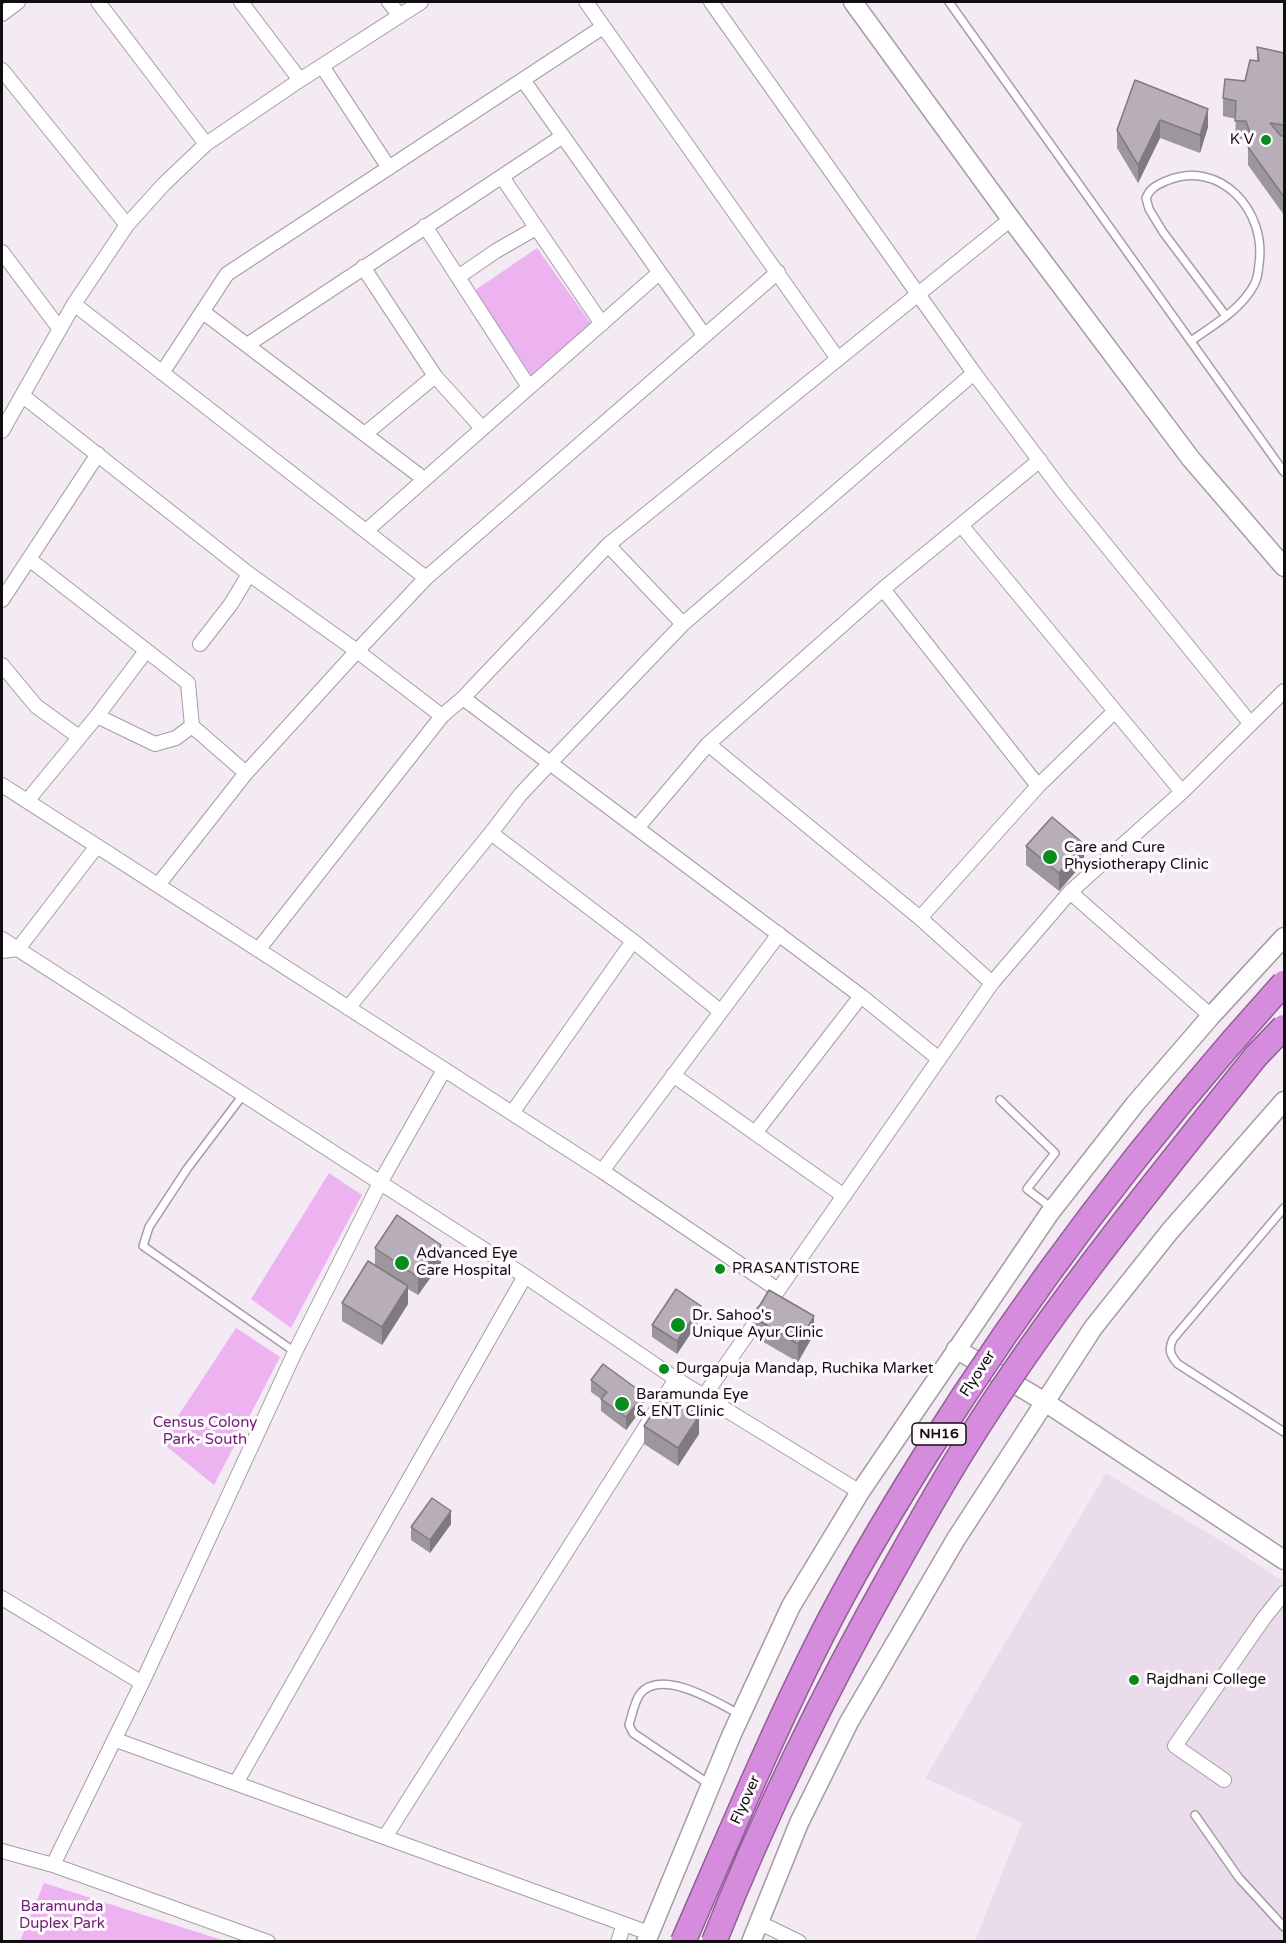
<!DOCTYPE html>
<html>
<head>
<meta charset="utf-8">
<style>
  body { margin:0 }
  #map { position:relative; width:1286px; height:1943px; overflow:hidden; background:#f4eaf4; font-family:"Varela Round",sans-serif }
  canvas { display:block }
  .frame { position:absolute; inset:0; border:3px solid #110e12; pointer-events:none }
</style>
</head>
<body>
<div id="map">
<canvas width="1286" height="1943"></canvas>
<div class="frame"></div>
</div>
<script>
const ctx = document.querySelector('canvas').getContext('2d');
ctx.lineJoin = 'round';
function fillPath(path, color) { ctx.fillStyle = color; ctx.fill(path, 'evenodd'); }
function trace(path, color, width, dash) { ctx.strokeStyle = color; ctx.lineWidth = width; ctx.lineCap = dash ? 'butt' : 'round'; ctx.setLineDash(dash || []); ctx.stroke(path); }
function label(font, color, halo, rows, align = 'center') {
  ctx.font = font + ' "Varela Round",sans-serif'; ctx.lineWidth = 6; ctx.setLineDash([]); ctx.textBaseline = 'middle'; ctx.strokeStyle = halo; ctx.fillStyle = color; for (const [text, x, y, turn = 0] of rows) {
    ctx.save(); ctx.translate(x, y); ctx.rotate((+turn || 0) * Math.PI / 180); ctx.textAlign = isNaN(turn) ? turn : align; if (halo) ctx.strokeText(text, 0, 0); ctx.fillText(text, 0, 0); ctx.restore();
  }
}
fillPath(new Path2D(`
  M1106,1473L1233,1548L1284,1582V1941H975L1022,1823L925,1778Z`), '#ebdcec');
fillPath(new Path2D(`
  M537,248L592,325L531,375L474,291Z
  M329,1173L362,1195L291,1328L251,1299Z
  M236,1328L280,1357L214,1485L161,1442Z
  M44,1883L225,1941H20Z`), '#edb3f1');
const lane = new Path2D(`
  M949,2L1284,472
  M1191,341C1212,326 1237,312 1251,290C1257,282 1258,274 1259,264C1267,211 1220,158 1166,181C1157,185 1150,188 1146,198L1149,209L1163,232L1226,316
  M243,1095L187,1169L149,1227L143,1246L295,1352
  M1000,1100L1055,1153L1027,1189L1053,1209
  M1284,1208L1173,1339C1168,1349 1170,1355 1178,1364L1284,1432
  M709,1784L633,1733L629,1725C632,1715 634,1703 640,1694C661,1667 718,1703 739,1714
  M1195,1815L1239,1878L1284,1927`);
const street = new Path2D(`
  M98,2L206,144
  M241,2L300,80
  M389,2L400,16
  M586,2L838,359
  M711,2L974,373L1063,492L1250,723
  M2,14L18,2
  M322,66L389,168
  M2,70L127,225
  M523,80L704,335
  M502,177L602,324
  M425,226L529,387
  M2,252L59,328
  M363,267L435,376L482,428
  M458,277L496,251L536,228
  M74,304L426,578
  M203,312L424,479
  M247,345L563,136
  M162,373L227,274L603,27
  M23,396L249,574L357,651L442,716
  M2,431L74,304L127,225L164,184L206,144L300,80L421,2
  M365,434L435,376
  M961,525L1182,792
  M366,531L659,273
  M608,545L683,624
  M29,559L188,683L192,726L246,773
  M2,600L98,454
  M200,644L231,604L249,574
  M2,665L36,706L79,737
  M463,698L861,996L939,1059
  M97,716L146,651
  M708,744L920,918L992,983
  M2,785L602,1171L778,1290
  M1038,786L1115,711
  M27,801L97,716L155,744L176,738L192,726
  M637,828L708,744L883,589
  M491,833L520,795L550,763L683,624L974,373
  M158,885L246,773L357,651L426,578L778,272
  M1070,892L1211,1016
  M920,918L1038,786L883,589L1040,460
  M2,939L525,1276L676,1379L860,1492
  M258,950L442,716L463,698L608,545L1011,219
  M2,951L18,949L97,846
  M348,1008L491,833L633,941L720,1011
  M673,1075L844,1196
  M512,1113L633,941
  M755,1133L861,996
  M602,1171L779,934
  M774,1296L992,983L1070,892L1182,792L1284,691
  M704,1396L763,1312
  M2,1598L142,1683
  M116,1740L649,1933
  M1224,1780L1175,1746L1264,1618L1284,1593
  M236,1783L525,1276
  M385,1837L676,1379
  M2,1851L53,1865L268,1942
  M53,1865L142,1683L295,1352L380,1183L444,1070
  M758,1922L799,1942
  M618,1942L624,1924`);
const secondary = new Path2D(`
  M853,2L1011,219L1191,459L1284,567
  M956,1349L1045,1402L1284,1560
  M646,1942L731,1736L791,1606L860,1492L1049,1214L1135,1104L1211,1016L1284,937
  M751,1942L799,1823L849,1722L956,1539L1093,1328L1170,1231L1284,1101`);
trace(lane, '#a59ca5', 10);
trace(street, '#a59ca5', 16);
trace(secondary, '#a59ca5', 21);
trace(lane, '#fff', 7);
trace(street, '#fff', 14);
trace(secondary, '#fff', 18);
const highwayBridge = new Path2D(`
  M683,1942C729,1837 773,1731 825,1629C855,1570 890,1512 925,1456C1031,1287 1151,1130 1284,983
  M714,1942C765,1813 826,1689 894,1569C918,1526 942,1483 968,1442C1053,1306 1156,1181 1256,1056L1284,1027`);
trace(highwayBridge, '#916096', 27, []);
trace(highwayBridge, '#d68cdd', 24);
fillPath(new Path2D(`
  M1257,47L1284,53V215L1248,165V144L1246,139H1235L1236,119L1223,116V98L1245,81L1257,61Z
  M1135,80L1208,127L1200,153L1160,138L1138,183L1117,148V130Z
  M1026,846L1084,862L1059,891L1026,865Z
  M375,1248L441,1263L418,1295L408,1289V1304L382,1345L342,1321V1303L375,1266Z
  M753,1317L814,1334L798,1362L753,1336Z
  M701,1318L677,1354L652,1337V1325Z
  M591,1380L644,1406L626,1430L601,1411V1399L591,1392Z
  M644,1426L699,1434L678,1466L644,1444Z
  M451,1524L430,1553L411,1540V1527Z`), '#9d969d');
fillPath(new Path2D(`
  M1208,109V127L1200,153V135Z
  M1160,120V138L1138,183V165Z
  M1084,844V862L1059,891V873Z
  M441,1245V1263L418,1295V1277Z
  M408,1286V1304L382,1345V1327Z
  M701,1306V1318L677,1354V1341Z
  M814,1316V1334L798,1362V1344Z
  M644,1394V1406L626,1430V1417Z
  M699,1416V1434L678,1466V1448Z
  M451,1511V1524L430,1553V1540Z`), '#807a80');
const building = new Path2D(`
  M1257,47L1284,53V125L1270,123L1281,136H1284V197L1248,147L1250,133L1246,121H1235L1236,101L1223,98L1225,79L1245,81L1250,60L1259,61Z
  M1135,80L1208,109L1200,135L1160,120L1138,165L1117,130Z
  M1052,817L1084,844L1059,873L1026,846Z
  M397,1215L441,1245L418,1277L375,1248Z
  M368,1261L408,1286L382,1327L342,1303Z
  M676,1289L701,1306L677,1341L652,1325Z
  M769,1290L814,1316L798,1344L753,1317Z
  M603,1364L644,1394L626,1417L601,1399L607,1392L591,1380Z
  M665,1394L699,1416L678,1448L644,1426Z
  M432,1498L451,1511L430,1540L411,1527Z`);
fillPath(building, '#b7aeb7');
trace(building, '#807a80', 1.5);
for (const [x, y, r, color] of [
  [1266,140,6,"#068d1c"],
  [1050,857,8,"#068d1c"],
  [402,1263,8,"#068d1c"],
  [720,1269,6,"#068d1c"],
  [678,1325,8,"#068d1c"],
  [664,1369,6,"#068d1c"],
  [622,1404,8,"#068d1c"],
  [1134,1680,6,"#068d1c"]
]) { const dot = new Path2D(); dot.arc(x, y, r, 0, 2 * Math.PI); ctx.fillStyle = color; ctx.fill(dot); trace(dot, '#fefafe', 2); }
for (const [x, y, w] of [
  [939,1434,54]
]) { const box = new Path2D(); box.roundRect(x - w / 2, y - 11, w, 22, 4.5); ctx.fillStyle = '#fefafe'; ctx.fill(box); trace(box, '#110e12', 1.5); }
label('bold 14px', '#110e12', null, [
  ["NH16",939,1434]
]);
label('15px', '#110e12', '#fefafe', [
  ["K V",1254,140,"right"],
  ["Care and Cure",1064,848],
  ["Physiotherapy Clinic",1064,865],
  ["Advanced Eye",416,1254],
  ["Care Hospital",416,1271],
  ["PRASANTISTORE",732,1269],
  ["Dr. Sahoo's",692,1316],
  ["Unique Ayur Clinic",692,1333],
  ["Durgapuja Mandap, Ruchika Market",676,1369],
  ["Baramunda Eye",636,1395],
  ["& ENT Clinic",636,1412],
  ["Rajdhani College",1146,1680]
], 'left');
label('15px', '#110e12', '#fefafe', [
  ["Flyover",978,1374,-57],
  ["Flyover",746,1800,-66]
]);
label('15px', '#702178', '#fefafe', [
  ["Census Colony",205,1423],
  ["Park- South",205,1440],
  ["Baramunda",62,1907],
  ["Duplex Park",62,1924]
]);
</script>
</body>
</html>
